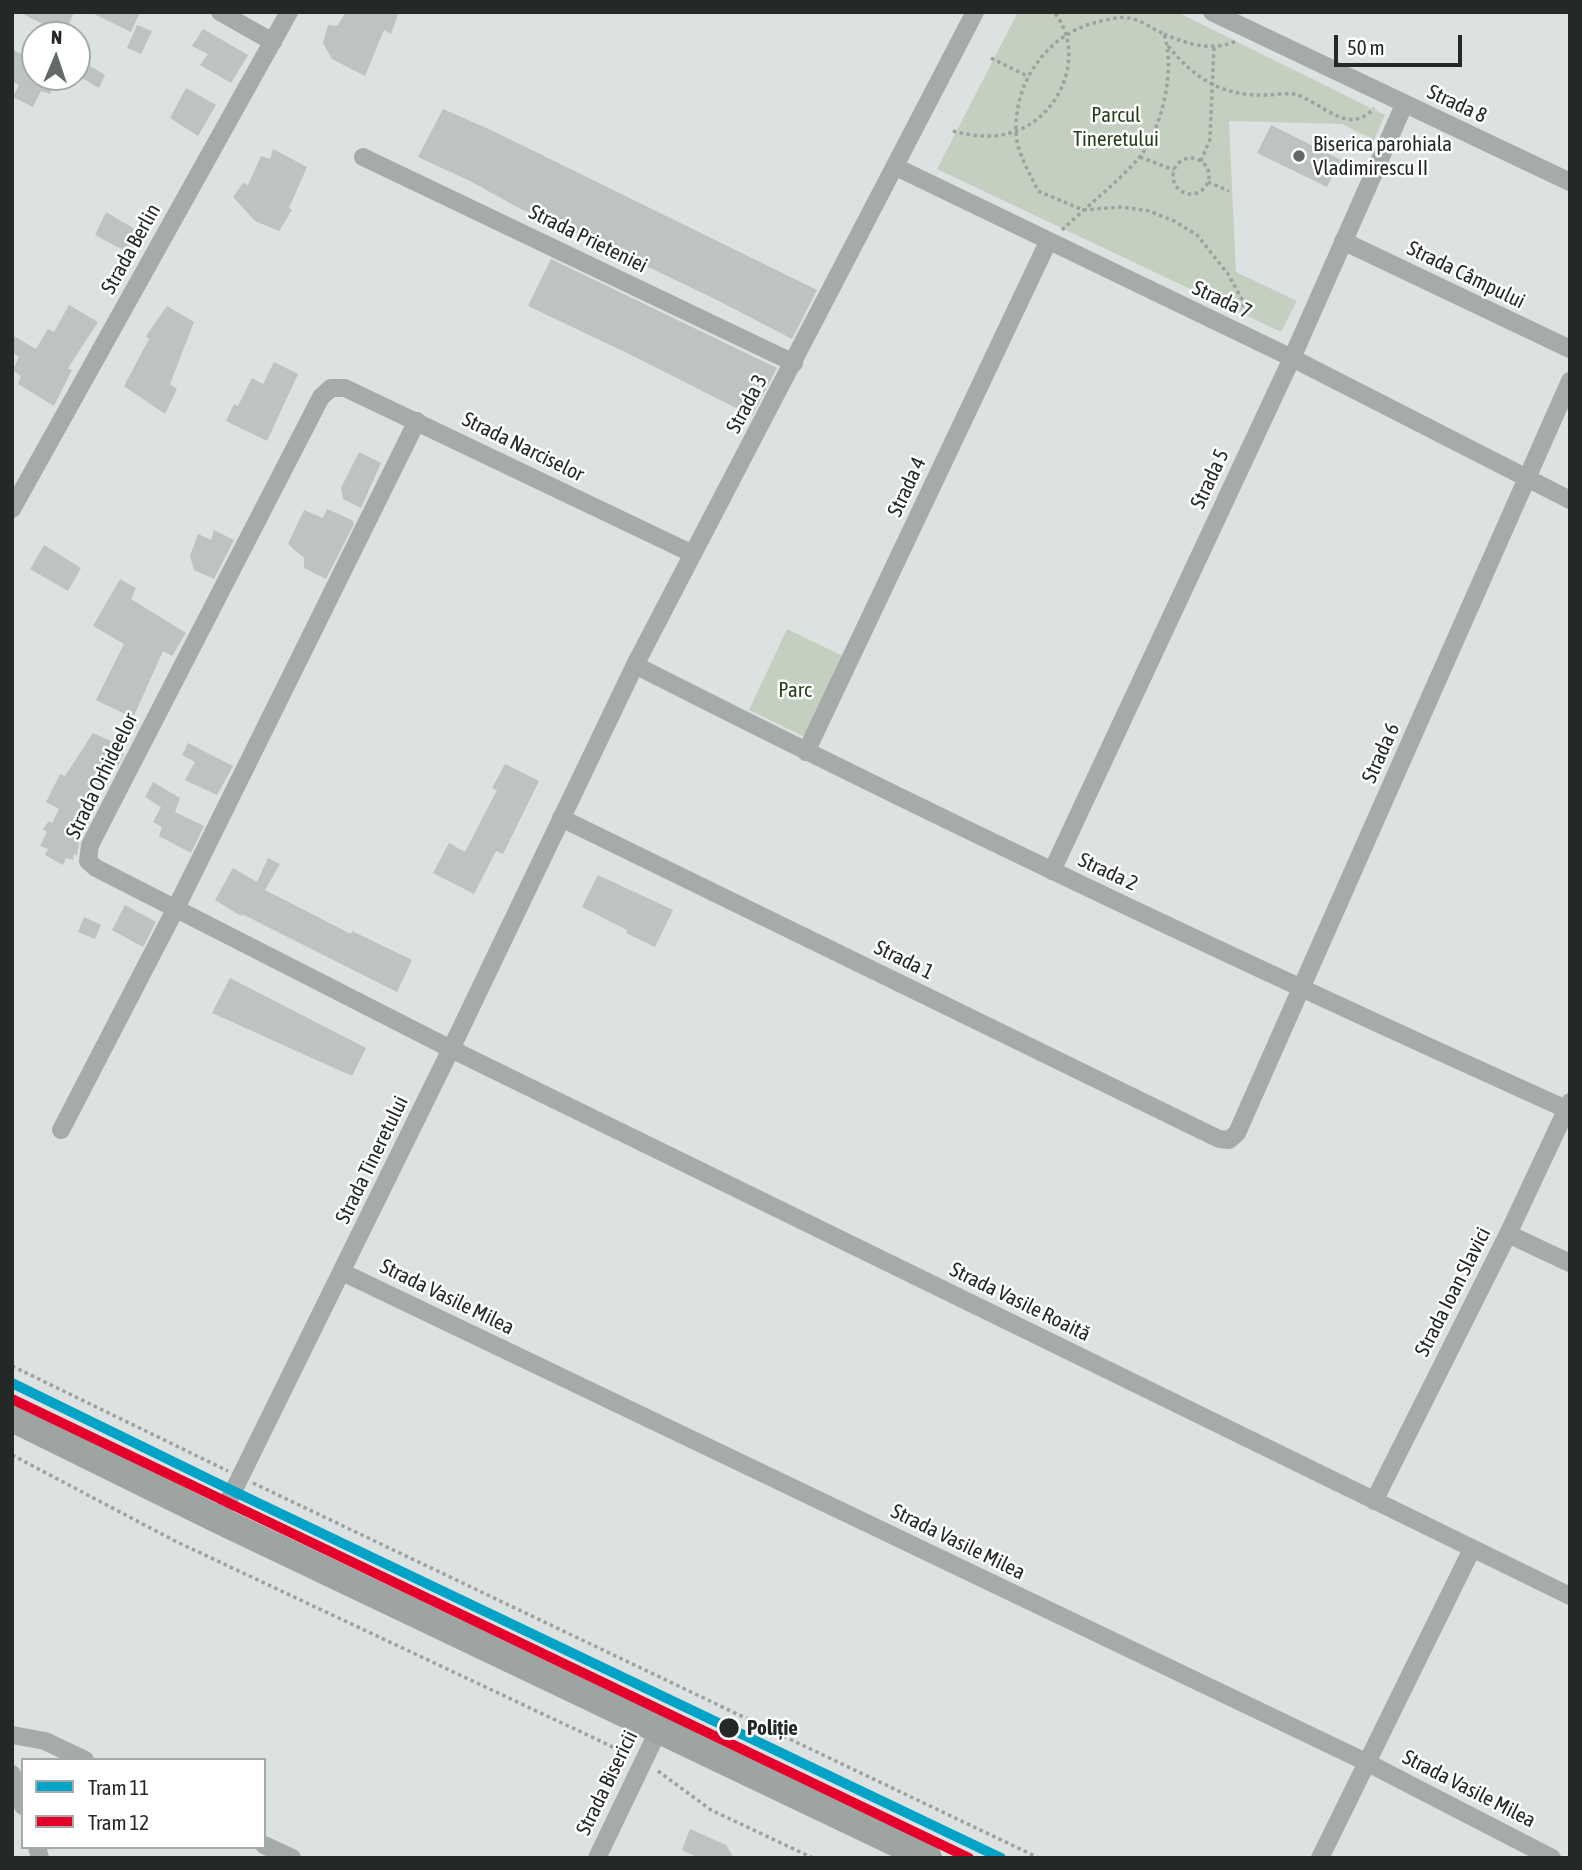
<!DOCTYPE html>
<html>
<head>
<meta charset="utf-8">
<style>
  body { margin:0 }
  #map { position:relative; width:1582px; height:1870px; overflow:hidden; background:#dce2e1; font-family:"Asap Condensed",sans-serif }
  canvas { display:block }
  .frame { position:absolute; inset:0; border:14px solid #242928; pointer-events:none }
  .legend { position:absolute; left:21px; top:1758px; width:245px; height:91px; box-sizing:border-box; background:#fff; border:2px solid #a7a9a9; margin:0; padding:9px 12px; list-style:none; font-size:21px; color:#242928 }
  .legend li { display:flex; align-items:center; gap:14px; height:35px }
  .legend b { width:35px; border:2px solid #a7a9a9 }
  .north { position:absolute; left:21px; top:21px; width:70px; height:70px; box-sizing:border-box; background:#fff; border:2px solid #a7a9a9; border-radius:50%; rotate:2deg; font-size:19px; font-weight:700; line-height:28px; text-align:center; color:#242928 }
  .north::after { content:''; display:block; margin:auto; width:24px; height:32px; background:#646a69; clip-path:polygon(50% 0,100% 100%,50% 72%,0 100%) }
  .scale { position:absolute; left:1334px; top:35px; width:128px; height:32px; box-sizing:border-box; border:4px solid #242928; border-top:0; padding-left:9px; font-size:21px; line-height:24px; white-space:nowrap; color:#242928; -webkit-text-stroke:5px #fff; paint-order:stroke }
</style>
</head>
<body>
<div id="map">
<canvas width="1582" height="1870"></canvas>
<div class="frame"></div>
<ul class="legend">
<li><b style="height:9px;background:#02a3c6"></b>Tram 11</li>
<li><b style="height:9px;background:#e4002b"></b>Tram 12</li>
</ul>
<div class="north">N</div>
<div class="scale">50 m</div>
</div>
<script>
const ctx = document.querySelector('canvas').getContext('2d');
ctx.lineJoin = 'round';
function fillPath(path, color) { ctx.fillStyle = color; ctx.fill(path, 'evenodd'); }
function trace(path, color, width, dash) { ctx.strokeStyle = color; ctx.lineWidth = width; ctx.lineCap = dash ? 'butt' : 'round'; ctx.setLineDash(dash || []); ctx.stroke(path); }
function label(font, color, halo, rows, align = 'center') {
  ctx.font = font + ' "Asap Condensed",sans-serif'; ctx.lineWidth = 5; ctx.setLineDash([]); ctx.textBaseline = 'middle'; ctx.strokeStyle = halo; ctx.fillStyle = color; for (const [text, x, y, turn = 0] of rows) {
    ctx.save(); ctx.translate(x, y); ctx.rotate((+turn || 0) * Math.PI / 180); ctx.textAlign = isNaN(turn) ? turn : align; if (halo) ctx.strokeText(text, 0, 0); ctx.fillText(text, 0, 0); ctx.restore();
  }
}
fillPath(new Path2D(`
  M1018,12H1177L1385,115L1374,140L1342,124L1229,121L1236,272L1297,301L1281,332L937,169Z
  M787,629L847,658L809,739L749,710Z`), '#c3d0c0');
fillPath(new Path2D(`
  M19,12H74L65,35Z
  M90,12H140L131,32Z
  M346,12H399L391,34L384,30L365,76L332,59L323,43L328,25L337,26Z
  M137,25L152,31L141,54L127,48Z
  M203,29L248,55L231,83L200,65L208,54L192,46Z
  M12,49L35,62V77H56L50,94L41,91L33,107L13,97L19,85L12,81Z
  M77,58L105,75L99,88L77,75Z
  M186,88L216,105L198,136L170,118Z
  M443,109L493,131L817,290L792,339L717,300L617,252L519,208L470,181L418,157Z
  M1271,125L1341,160L1327,187L1257,153Z
  M273,149L307,167L289,208L292,210L279,231L255,221L233,197L243,183L248,185L261,156L270,159Z
  M106,212L138,231L137,245L127,252L95,235Z
  M551,259L777,368L752,416L629,354L528,306Z
  M69,305L98,322L68,368L72,370L54,406L18,384L21,376L13,370L19,357L12,352V335L36,349L48,329L54,332Z
  M167,306L194,322L170,384L177,389L165,414L124,386L149,339L146,336Z
  M274,362L298,374L267,441L226,421L234,404L238,406L252,378L263,384Z
  M359,452L381,463L361,508L343,499L341,488Z
  M327,509L352,520L354,524L326,579L304,568V558L288,544L304,510L323,518Z
  M214,530L234,540L214,579L194,570L190,556L198,534L211,540Z
  M44,545L81,568L68,591L30,569Z
  M120,579L136,588L131,599L186,633L172,656L163,651L133,718L96,700L124,644L93,626Z
  M93,733L122,746L120,752L124,754L118,766L112,765L94,793L102,797L79,841L77,856L74,853L73,860L66,858L63,865L45,855L48,849L40,846L47,832L43,829L49,821L52,823L59,809L46,802L60,774L65,776Z
  M188,743L233,766L217,795L185,780L195,762L182,755Z
  M505,764L539,781L503,854L496,851L474,894L433,873L449,843L465,852L497,790L492,788Z
  M153,782L180,798L175,812L204,826L191,853L159,836L162,827L153,822L161,807L145,797Z
  M268,858L280,864L265,890L351,934L352,931L412,960L397,992L242,914L241,916L215,900L233,868L257,882Z
  M598,875L673,910L655,947L626,933L627,930L582,907Z
  M125,905L156,922L143,947L112,930Z
  M84,917L101,925L95,939L78,932Z
  M230,978L366,1048L352,1076L212,1013Z
  M690,1829L726,1845L734,1858H699L682,1850Z`), '#bdc2c2');
trace(new Path2D(`
  M1164,34C1187,44 1212,52 1236,41
  M1168,46C1195,79 1222,96 1266,95C1276,95 1289,92 1298,95C1324,105 1350,136 1374,108
  M991,58L1029,77
  M953,131C972,136 994,139 1013,132C1061,117 1087,53 1054,12
  M1140,157L1174,170
  M1173 176a18 18 0 1 1 36 0a18 18 0 1 1-36 0Z
  M1201,161L1210,139L1214,46
  M1208,182L1229,191
  M1062,230C1087,206 1116,184 1138,159C1162,131 1176,68 1164,34C1153,29 1141,20 1129,18C1121,16 1106,20 1097,22C1049,34 1015,79 1016,130C1016,152 1029,171 1038,191L1083,210L1121,207L1149,211L1174,221L1197,235L1228,274L1243,301L1244,316
  M12,1366L228,1471
  M12,1455L175,1541L630,1755
  M253,1483L1039,1858
  M658,1771L711,1810L813,1858`), '#9da1a0', 3.5, [3.5, 3.5]);
trace(new Path2D(`
  M220,12L273,42
  M1212,12L1570,182
  M363,157L794,363
  M896,167L1292,358L1570,500
  M1343,241L1570,349
  M12,509L289,12
  M693,554L345,388H331L321,397L90,845L88,861L96,868L451,1049L1570,1596
  M635,665C942,821 1253,968 1566,1109
  M806,752L1048,242
  M561,818L1219,1139L1229,1140L1237,1133L1570,381
  M1052,871L1292,358L1404,105
  M61,1130L176,908L417,421
  M1508,1234L1570,1263
  M342,1272L1368,1763L1552,1858
  M1374,1501L1508,1234L1570,1102
  M219,1520L451,1049L635,665L975,12
  M12,1735L45,1741L85,1760
  M12,1774L23,1806
  M264,1845L292,1858
  M37,1847L40,1858
  M597,1858L659,1729
  M1320,1858L1472,1549`), '#a5aba9', 18);
trace(new Path2D(`
  M12,1418L219,1520L928,1858`), '#9ea4a1', 28);
trace(new Path2D(`
  M12,1383L233,1491L1001,1858`), '#02a3c6', 10);
trace(new Path2D(`
  M12,1399L969,1858`), '#e4002b', 10);
for (const [x, y, r, color] of [
  [1299,156,7,"#646a69"],
  [729,1728,11,"#242928"]
]) { const dot = new Path2D(); dot.arc(x, y, r, 0, 2 * Math.PI); ctx.fillStyle = color; ctx.fill(dot); trace(dot, '#fff', 2.5); }
label('21px', '#242928', '#fff', [
  ["Strada 8",1457,104,25],
  ["Strada Prieteniei",588,239,26],
  ["Strada Berlin",131,249,-61],
  ["Strada Câmpului",1466,275,26],
  ["Strada 7",1222,300,25],
  ["Strada 3",747,404,-62],
  ["Strada Narciselor",523,447,26],
  ["Strada 5",1210,479,-65],
  ["Strada 4",907,487,-65],
  ["Strada 6",1381,753,-66],
  ["Strada Orhideelor",102,776,-64],
  ["Strada 2",1108,872,25],
  ["Strada 1",904,960,26],
  ["Strada Tineretului",372,1160,-64],
  ["Strada Ioan Slavici",1453,1292,-63],
  ["Strada Vasile Milea",447,1297,26],
  ["Strada Vasile Roaită",1020,1302,26],
  ["Strada Vasile Milea",958,1542,26],
  ["Strada Bisericii",607,1783,-64],
  ["Strada Vasile Milea",1469,1789,27]
]);
label('21px', '#264015', '#fff', [
  ["Parcul",1116,115],
  ["Tineretului",1116,139],
  ["Parc",795,690]
]);
label('21px', '#242928', '#fff', [
  ["Biserica parohiala",1313,144],
  ["Vladimirescu II",1313,168]
], 'left');
label('bold 21px', '#242928', '#fff', [
  ["Poliție",747,1728]
], 'left');
</script>
</body>
</html>
